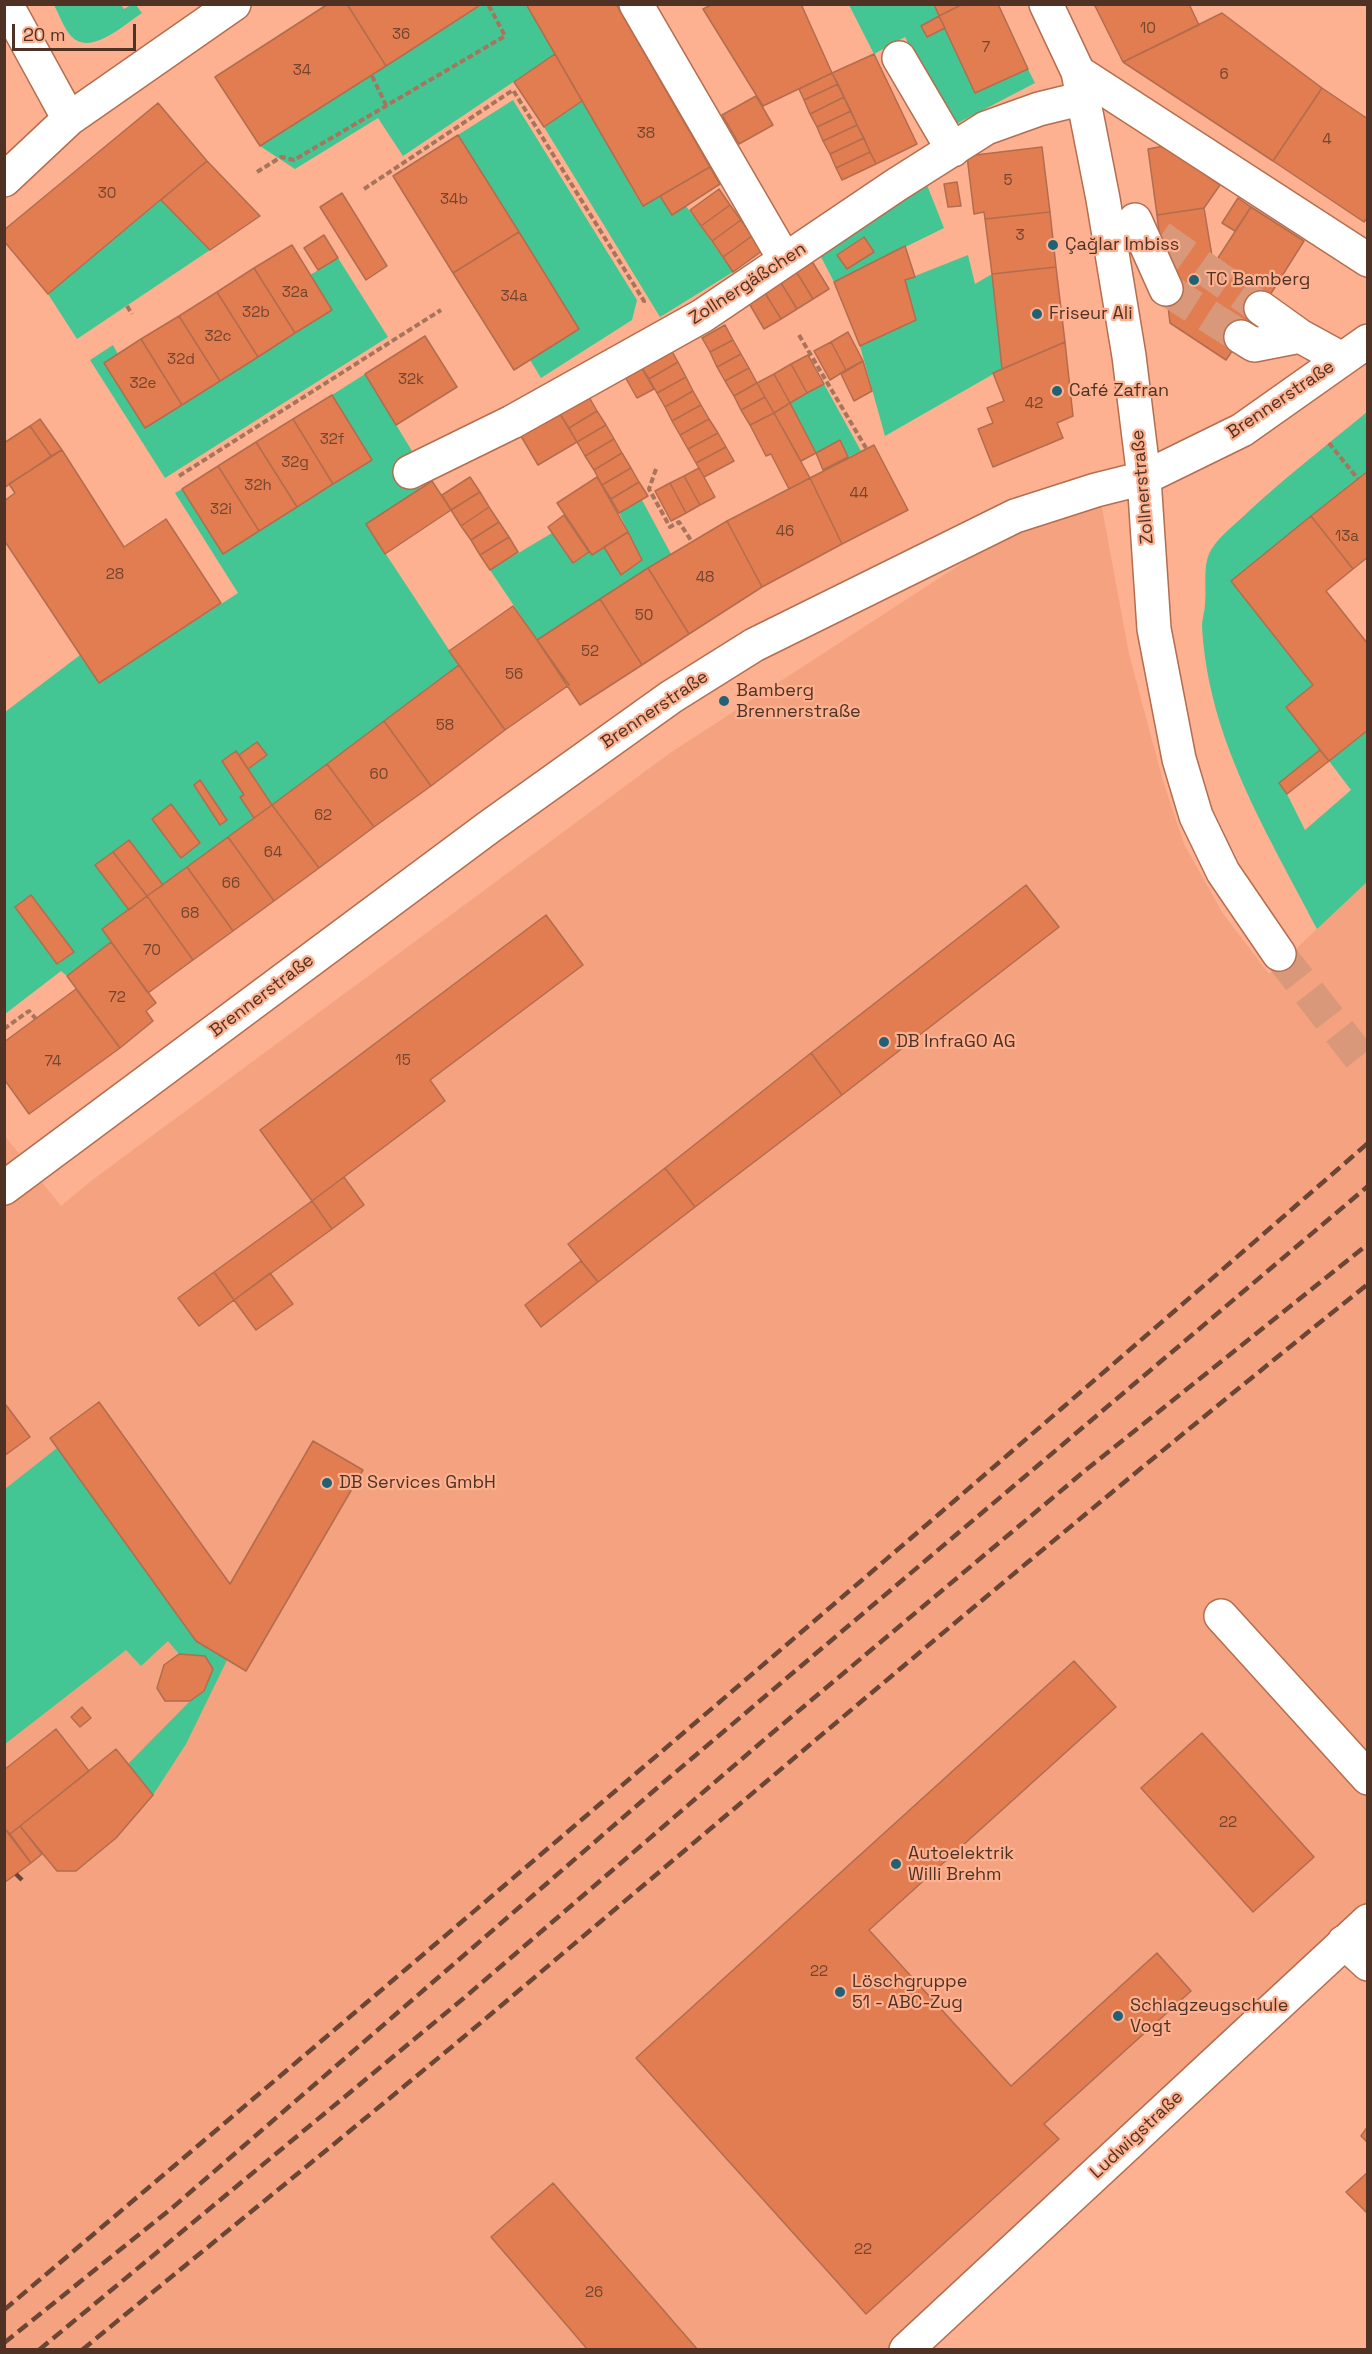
<!DOCTYPE html>
<html>
<head>
<meta charset="utf-8">
<style>
  body { margin:0 }
  #map { position:relative; width:1372px; height:2354px; overflow:hidden; background:#fdb190; font-family:"Space Grotesk",sans-serif }
  canvas { display:block }
  .frame { position:absolute; inset:0; border:6px solid #503224; pointer-events:none }
  .scale { position:absolute; left:12px; top:24px; width:124px; height:27px; box-sizing:border-box; border:3px solid #503224; border-top:0; padding-left:8px; font-size:18px; line-height:21px; white-space:nowrap; color:#503224; -webkit-text-stroke:4px #fdb190; paint-order:stroke }
</style>
</head>
<body>
<div id="map">
<canvas width="1372" height="2354"></canvas>
<div class="frame"></div>
<div class="scale">20 m</div>
</div>
<script>
const ctx = document.querySelector('canvas').getContext('2d');
ctx.lineJoin = 'round';
function fillPath(path, color) { ctx.fillStyle = color; ctx.fill(path, 'evenodd'); }
function trace(path, color, width, dash) { ctx.strokeStyle = color; ctx.lineWidth = width; ctx.lineCap = dash ? 'butt' : 'round'; ctx.setLineDash(dash || []); ctx.stroke(path); }
function label(font, color, halo, rows, align = 'center') {
  ctx.font = font + ' "Space Grotesk",sans-serif'; ctx.lineWidth = 4.5; ctx.setLineDash([]); ctx.textBaseline = 'middle'; ctx.strokeStyle = halo; ctx.fillStyle = color; for (const [text, x, y, turn = 0] of rows) {
    ctx.save(); ctx.translate(x, y); ctx.rotate((+turn || 0) * Math.PI / 180); ctx.textAlign = isNaN(turn) ? turn : align; if (halo) ctx.strokeText(text, 0, 0); ctx.fillText(text, 0, 0); ctx.restore();
  }
}
fillPath(new Path2D(`
  M1100,497L1129,654L1163,781L1184,844L1222,912L1269,974L1367,882V1937L919,2349H5L4,1135L61,1206L91,1181L670,753L987,547Z`), '#f4a27f');
fillPath(new Path2D(`
  M54,5H121L124,9L131,5H136L142,13C125,24 91,56 72,37C64,29 59,14 54,5Z
  M482,5H526L555,54L403,156L378,118L295,169L260,146Z
  M849,5H934L939,16L922,27L927,37L945,28L975,93L1028,69L1035,83L950,127L905,37L874,54Z
  M513,100L637,300L632,320L541,378L530,360L579,329L458,135Z
  M582,101L642,206L660,196L672,215L686,206L733,272L660,317L544,127Z
  M925,180L944,228L834,282L819,253ZM863,237L874,252L848,269L838,254Z
  M161,200L210,250L77,339L48,294Z
  M968,255L975,284L992,274L1002,369L885,436L860,346L916,320L905,280Z
  M338,258L388,337L165,478L90,360L113,345L118,354L104,363L145,428L332,310L310,275Z
  M365,374L412,451L401,458L421,490L366,524L459,665L272,805L248,769L257,743L239,755L236,751L222,761L244,795L241,797L254,818L163,885L129,840L96,865L129,910L102,929L111,942L67,976L61,971L5,1014V712L80,655L99,683L238,593L175,493L182,489L223,554L372,460L332,395ZM201,781L226,820L220,825L194,786ZM170,805L181,857L152,819ZM31,895L73,952L58,964L15,907Z
  M824,384L861,451L848,457L839,441L816,453L790,403Z
  M1367,412V471L1231,581L1313,685L1286,707L1320,750L1279,784L1287,794L1305,830L1351,790L1329,761L1367,730V882L1317,929C1267,832 1208,739 1202,626C1202,618 1205,611 1205,604C1207,587 1202,565 1211,550C1220,535 1237,523 1249,511C1287,476 1328,444 1367,412Z
  M642,500L671,554L537,640L490,570L552,533L573,563L589,552L592,554L604,547L621,575L642,560L619,513Z
  M57,1448L196,1641L227,1660L186,1744L153,1795L128,1764L190,1701L204,1691L213,1669L205,1656L179,1654L168,1641L141,1666L126,1650L5,1744V1489Z`), '#44c594');
const building = new Path2D(`
  M328,4H347L386,66L260,146L215,77Z
  M347,4H482L386,66Z
  M526,4H616L710,167L643,206Z
  M713,4H801L832,73L763,106L703,9Z
  M934,4H963L939,16Z
  M963,4H998L1028,69L975,93L939,16Z
  M1094,4H1189L1199,25L1123,62Z
  M1222,13L1322,88L1273,161L1123,62Z
  M939,16L945,28L927,37L921,26Z
  M555,54L582,101L544,127L514,82Z
  M874,54L917,144L876,164L832,73Z
  M832,73L838,84L804,100L799,89Z
  M838,84L844,97L810,114L804,100Z
  M1322,88L1368,119V217L1364,222L1273,161Z
  M756,96L773,125L739,144L722,115Z
  M844,97L851,111L817,127L810,114Z
  M158,103L207,161L48,294L4,241V230Z
  M851,111L857,125L823,141L817,127Z
  M857,125L864,138L830,154L823,141Z
  M458,135L519,232L453,273L393,176Z
  M864,138L870,152L836,168L830,154Z
  M1164,146L1220,185L1204,208L1157,215L1148,149Z
  M1042,147L1050,212L985,219L984,212L974,214L967,156Z
  M870,152L876,164L842,180L836,168Z
  M207,161L260,216L210,250L161,200Z
  M710,167L720,184L672,215L660,196Z
  M957,182L961,206L948,207L944,184Z
  M719,189L730,205L701,226L690,210Z
  M342,193L387,266L366,280L320,207Z
  M1238,198L1251,207L1235,231L1222,223Z
  M730,205L741,220L712,241L701,226Z
  M1251,207L1304,241L1270,295L1216,261Z
  M1204,208L1212,256L1270,295L1226,360L1170,323L1157,215Z
  M1050,212L1056,267L992,274L985,219Z
  M741,220L752,236L723,257L712,241Z
  M519,232L579,329L514,370L453,273Z
  M324,235L338,258L318,270L304,248Z
  M752,236L762,251L733,272L723,257Z
  M864,237L874,252L847,269L837,255Z
  M292,245L332,310L295,333L254,268Z
  M905,246L915,277L905,280L916,320L860,346L834,282Z
  M810,258L829,289L813,299L794,268Z
  M1056,267L1065,342L1002,369L992,274Z
  M254,268L295,333L258,357L217,292Z
  M794,268L813,299L797,309L778,278Z
  M778,278L797,309L781,319L762,288Z
  M762,288L781,319L764,329L746,298Z
  M217,292L258,357L220,381L179,316Z
  M179,316L220,381L182,405L141,339Z
  M725,325L733,340L710,352L702,338Z
  M848,332L863,361L846,370L831,342Z
  M425,336L457,387L396,425L365,374Z
  M141,339L182,405L145,428L104,363Z
  M733,340L741,354L717,367L710,352Z
  M831,342L846,370L830,380L814,351Z
  M1065,342L1073,416L1057,423L1063,438L993,467L978,429L993,423L987,408L1004,401L993,373Z
  M670,348L678,362L649,379L640,365Z
  M741,354L749,368L725,381L717,367Z
  M808,355L824,384L807,393L791,364Z
  M863,361L872,391L854,401L841,374Z
  M678,362L686,377L657,393L649,379Z
  M791,364L807,393L790,403L774,374Z
  M640,365L654,389L637,398L624,375Z
  M749,368L757,383L734,396L725,381Z
  M774,374L790,403L774,413L757,383Z
  M686,377L693,391L665,407L657,393Z
  M757,383L765,397L741,410L734,396Z
  M693,391L701,405L672,421L665,407Z
  M332,395L372,460L333,484L293,419Z
  M589,397L597,411L569,428L560,414Z
  M765,397L774,413L750,425L741,410Z
  M790,403L816,453L801,461L774,413Z
  M701,405L709,419L680,435L672,421Z
  M597,411L606,425L577,442L569,428Z
  M774,413L810,478L789,489L771,454L766,456L750,425Z
  M560,414L577,442L538,465L518,431Z
  M40,419L62,450L51,456L30,426Z
  M293,419L333,484L297,507L256,442Z
  M709,419L718,433L688,449L680,435Z
  M606,425L614,439L585,456L577,442Z
  M30,426L51,456L4,488V443Z
  M718,433L726,447L696,463L688,449Z
  M614,439L622,453L594,470L585,456Z
  M840,440L848,457L823,470L816,453Z
  M256,442L297,507L259,531L218,466Z
  M874,445L908,510L842,544L810,478Z
  M726,447L734,461L704,477L696,463Z
  M62,450L124,547L166,519L221,603L99,683L4,540V501L15,493L9,484Z
  M622,453L631,468L602,485L594,470Z
  M218,466L259,531L223,554L182,489Z
  M631,468L639,482L611,499L602,485Z
  M699,468L715,497L700,505L684,476Z
  M1368,471V557L1353,569L1311,516Z
  M684,476L700,505L686,513L670,483Z
  M470,477L480,492L451,510L442,495Z
  M597,477L628,532L592,555L557,503Z
  M810,478L842,544L762,587L727,521Z
  M432,481L451,510L385,554L366,524Z
  M639,482L648,496L619,513L611,499Z
  M670,483L686,513L671,521L655,491Z
  M480,492L489,507L461,526L451,510Z
  M489,507L499,522L471,540L461,526Z
  M564,515L589,552L573,563L548,527Z
  M1311,516L1353,569L1326,591L1368,644V730L1329,761L1286,707L1313,685L1231,581Z
  M727,521L762,587L689,634L648,568Z
  M499,522L509,537L480,555L471,540Z
  M628,532L642,560L621,575L604,547Z
  M509,537L518,552L490,570L480,555Z
  M648,568L689,634L642,665L600,599Z
  M600,599L642,665L580,705L537,640Z
  M513,606L569,685L505,730L449,651Z
  M459,665L505,730L431,786L384,721Z
  M384,721L431,786L374,827L327,764Z
  M257,742L267,755L248,769L239,755Z
  M1320,750L1329,761L1287,794L1279,783Z
  M236,751L272,805L254,818L240,797L244,795L222,761Z
  M327,764L374,827L319,868L272,805Z
  M200,780L227,820L220,825L194,785Z
  M171,804L200,843L181,858L152,819Z
  M272,805L319,868L274,901L228,837Z
  M228,837L274,901L233,931L187,867Z
  M129,840L163,885L147,896L113,852Z
  M113,852L147,896L129,910L95,865Z
  M187,867L233,931L193,960L147,896Z
  M1026,885L1059,927L842,1095L811,1053Z
  M31,895L74,952L57,964L15,907Z
  M147,896L193,960L148,993L102,929Z
  M546,915L583,965L430,1080L445,1101L312,1201L260,1130Z
  M111,942L156,1003L146,1011L153,1021L120,1048L67,976Z
  M76,989L120,1048L29,1114L4,1079V1042Z
  M811,1053L842,1095L695,1207L665,1168Z
  M665,1168L695,1207L598,1282L568,1244Z
  M344,1177L364,1205L332,1229L312,1201Z
  M312,1201L332,1229L234,1300L214,1272Z
  M581,1261L598,1282L541,1327L525,1305Z
  M214,1272L234,1300L199,1326L178,1298Z
  M270,1273L293,1304L256,1330L234,1300Z
  M99,1402L230,1584L313,1441L363,1470L246,1671L196,1641L50,1438Z
  M6,1405L30,1437L4,1456V1406Z
  M179,1654L205,1656L213,1669L204,1691L190,1701H165L157,1688L164,1665Z
  M1074,1661L1116,1707L869,1930L1011,2086L1157,1953L1191,1991L1044,2124L1059,2139L866,2314L636,2058Z
  M82,1707L91,1718L80,1727L71,1717Z
  M56,1729L89,1771L10,1834L4,1828V1770Z
  M1202,1733L1314,1857L1253,1912L1141,1788Z
  M116,1749L153,1795L116,1838L76,1871H57L20,1826Z
  M20,1826L42,1854L31,1863L10,1834Z
  M4,1828L31,1863L4,1883Z
  M1368,2126V2143L1361,2136Z
  M1368,2172V2214L1346,2192Z
  M553,2183L698,2350H588L491,2237Z`);
fillPath(building, '#e17d50');
trace(building, '#b26c4e', 1.5);
trace(new Path2D(`
  M1160,237L1261,308
  M1166,289L1241,337
  M1279,954L1368,1068`), '#da987a', 33, [33, 16]);
const minor = new Path2D(`
  M6,4L69,119
  M636,4L785,260
  M1046,4L1078,72L1103,199L1129,356L1144,478L1154,629L1179,759L1196,816L1223,872L1279,954
  M899,58L953,150
  M1078,72L1368,260
  M4,180L69,119L234,4
  M1135,220L1166,289
  M1261,308L1300,336L1342,359
  M1241,337L1254,345L1300,336
  M410,472L512,422L702,316L896,185L986,128L1039,109L1084,98
  M4,1188L489,827L671,697L754,645L1015,516L1096,490L1144,478L1242,430L1368,341
  M1221,1616L1368,1778
  M1344,1942L1368,1964
  M906,2350L1368,1921`);
trace(minor, '#b46e4f', 36);
trace(new Path2D(`
  M372,76L386,105
  M257,172L281,157L294,160L505,36L488,4
  M364,189L513,90L644,301L643,305
  M127,306L132,314
  M799,335L866,448
  M1329,443L1358,479
  M656,469L649,489L670,527L679,522L692,542
  M179,476L441,310
  M4,1029L29,1011L36,1019`), '#a9745c', 4, [6, 3]);
trace(minor, '#fff', 33);
trace(new Path2D(`
  M16,1874L22,1880
  M4,2310C461,1923 917,1536 1368,1143
  M4,2343L172,2208L664,1782L1368,1186
  M39,2350L464,1998L765,1739L1087,1469L1368,1244
  M82,2350C216,2240 351,2131 484,2020C777,1773 1068,1524 1368,1284`), '#6c4635', 4.5, [12, 6]);
for (const [x, y, r, color] of [
  [1053,245,6,"#216176"],
  [1194,280,6,"#216176"],
  [1037,314,6,"#216176"],
  [1057,391,6,"#216176"],
  [724,701,6,"#216176"],
  [884,1042,6,"#216176"],
  [327,1483,6,"#216176"],
  [896,1864,6,"#216176"],
  [840,1992,6,"#216176"],
  [1118,2016,6,"#216176"]
]) { const dot = new Path2D(); dot.arc(x, y, r, 0, 2 * Math.PI); ctx.fillStyle = color; ctx.fill(dot); trace(dot, '#fdb190', 2); }
label('15px', '#74452f', null, [
  ["10",1148,29],
  ["36",401,35],
  ["7",986,48],
  ["34",302,71],
  ["6",1224,75],
  ["38",646,134],
  ["4",1327,140],
  ["5",1008,181],
  ["30",107,194],
  ["34b",454,200],
  ["3",1020,236],
  ["32a",295,293],
  ["34a",514,297],
  ["32b",256,313],
  ["32c",218,337],
  ["32d",181,360],
  ["32k",411,380],
  ["32e",143,384],
  ["42",1034,404],
  ["32f",332,440],
  ["32g",295,463],
  ["32h",258,486],
  ["44",859,494],
  ["32i",221,510],
  ["46",785,532],
  ["13a",1347,537],
  ["28",115,575],
  ["48",705,578],
  ["50",644,616],
  ["52",590,652],
  ["56",514,675],
  ["58",445,726],
  ["60",379,775],
  ["62",323,816],
  ["64",273,853],
  ["66",231,884],
  ["68",190,914],
  ["70",152,951],
  ["72",117,998],
  ["15",403,1061],
  ["74",53,1062],
  ["22",1228,1823],
  ["22",819,1972],
  ["22",863,2250],
  ["26",594,2293]
]);
label('18px', '#503224', '#fdb190', [
  ["Çağlar Imbiss",1065,245],
  ["TC Bamberg",1206,280],
  ["Friseur Ali",1049,314],
  ["Café Zafran",1069,391],
  ["Bamberg",736,691],
  ["Brennerstraße",736,712],
  ["DB InfraGO AG",896,1042],
  ["DB Services GmbH",339,1483],
  ["Autoelektrik",908,1854],
  ["Willi Brehm",908,1875],
  ["Löschgruppe",852,1982],
  ["51 - ABC-Zug",852,2003],
  ["Schlagzeugschule",1130,2006],
  ["Vogt",1130,2027]
], 'left');
label('18px', '#503224', '#fdb190', [
  ["Zollnergäßchen",748,284,-33],
  ["Brennerstraße",1281,400,-34],
  ["Zollnerstraße",1143,487,-95],
  ["Brennerstraße",655,710,-34],
  ["Brennerstraße",262,996,-37],
  ["Ludwigstraße",1137,2135,-43]
]);
</script>
</body>
</html>
